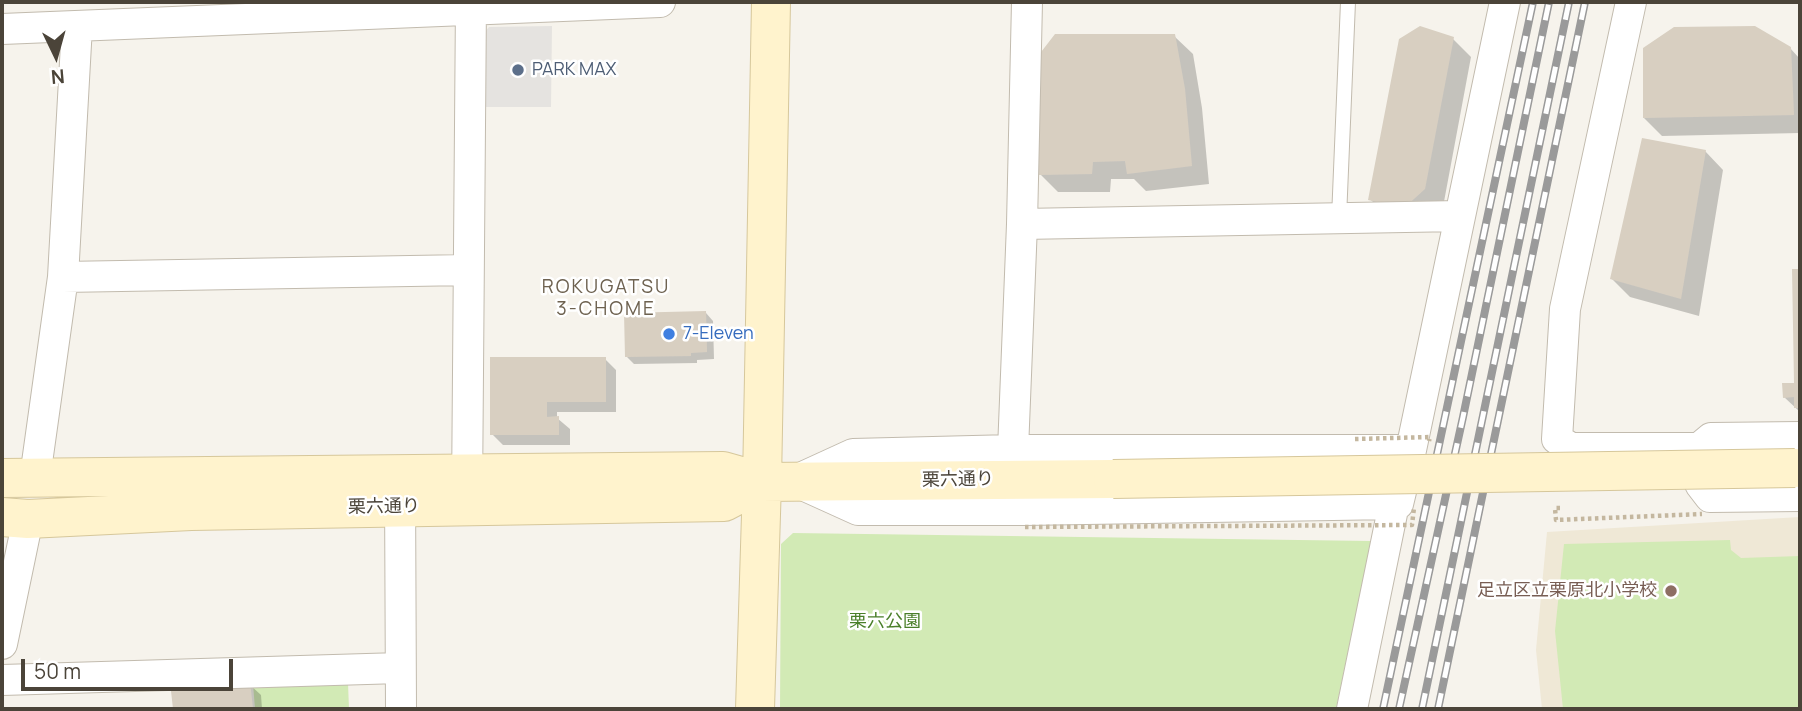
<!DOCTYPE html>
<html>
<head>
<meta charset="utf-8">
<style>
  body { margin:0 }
  #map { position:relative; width:1802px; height:711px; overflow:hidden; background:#f6f3ec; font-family:Manrope,sans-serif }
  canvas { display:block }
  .frame { position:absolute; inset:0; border:4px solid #4b4439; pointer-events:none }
  .north { position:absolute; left:21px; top:21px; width:70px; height:70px; -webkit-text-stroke:5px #fff; paint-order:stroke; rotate:175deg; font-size:19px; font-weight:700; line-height:28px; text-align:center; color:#4b4439 }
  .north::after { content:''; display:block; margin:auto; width:24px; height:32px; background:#4b4439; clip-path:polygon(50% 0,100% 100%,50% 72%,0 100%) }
  .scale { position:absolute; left:21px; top:659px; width:212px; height:32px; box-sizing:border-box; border:4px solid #4b4439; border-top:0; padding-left:9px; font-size:21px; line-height:24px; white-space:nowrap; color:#4b4439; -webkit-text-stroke:5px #fff; paint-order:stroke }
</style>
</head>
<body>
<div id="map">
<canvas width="1802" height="711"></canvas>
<div class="frame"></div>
<div class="north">N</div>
<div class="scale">50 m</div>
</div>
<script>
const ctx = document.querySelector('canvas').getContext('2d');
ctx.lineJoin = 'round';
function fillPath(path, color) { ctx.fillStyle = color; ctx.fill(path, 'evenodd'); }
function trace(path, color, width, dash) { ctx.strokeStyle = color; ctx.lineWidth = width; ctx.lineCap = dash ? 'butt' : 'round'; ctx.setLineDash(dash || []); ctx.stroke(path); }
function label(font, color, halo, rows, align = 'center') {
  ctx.font = font + ' Manrope,"Noto Sans JP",sans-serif'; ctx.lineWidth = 5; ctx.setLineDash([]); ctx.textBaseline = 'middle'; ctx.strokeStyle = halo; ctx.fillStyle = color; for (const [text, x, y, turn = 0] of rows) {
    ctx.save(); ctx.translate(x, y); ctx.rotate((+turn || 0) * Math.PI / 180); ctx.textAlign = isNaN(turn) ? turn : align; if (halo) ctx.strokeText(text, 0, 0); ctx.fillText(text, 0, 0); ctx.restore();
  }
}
fillPath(new Path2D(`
  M1800,517V709H1542L1536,650L1547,532Z`), '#efe8d6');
fillPath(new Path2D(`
  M793,533L1371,541L1336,709H780L781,544Z
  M1730,540L1731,550L1741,558L1800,556V709H1563L1555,631L1564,544Z
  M348,683L349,709H255L253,684Z`), '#d2eab5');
fillPath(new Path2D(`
  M552,26L551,107H484V33L489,27Z`), '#e5e3e0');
fillPath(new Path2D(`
  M1174,36L1193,54L1202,108L1209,184L1146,191L1134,179H1111L1110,192H1058L1040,174Z
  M1453,39L1471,57L1443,207L1388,217L1370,199Z
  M1790,48L1800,59V133L1662,136L1644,118Z
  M1705,151L1723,170L1699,316L1630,297L1612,279Z
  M1800,270V412L1784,397L1796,385L1794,271Z
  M706,313L713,321L714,359L697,360V363L634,364L627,357Z
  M605,359L616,370V412H557V418L570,429V445H503L492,434Z
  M249,684L261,695L262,709H175L173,693Z`), '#0003');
fillPath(new Path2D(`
  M1420,26L1454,37L1425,189L1404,208L1368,200L1399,39Z
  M1755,26L1791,47L1794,115L1643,118V48L1674,27Z
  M1055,34H1175L1185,89L1192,166L1127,174L1125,161L1093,162L1092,174L1038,175V56Z
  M1642,138L1706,150L1681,299L1610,279Z
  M1792,269H1800V408H1794V397L1783,398L1782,383H1794Z
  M706,311L707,352L691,353V356L625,357L624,313Z
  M490,357H606V402H547V417L559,416V435H490Z
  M250,682L253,709H173L171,691Z`), '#d8cfc1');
const lane = new Path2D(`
  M1339,218L1348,2`);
const street = new Path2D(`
  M1631,2L1565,309L1557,439L1571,448H1699L1711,438L1800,437
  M2,29L660,2
  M1022,224L1460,216
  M63,277L468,270
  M1013,450L1022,224L1027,2
  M1699,451L1700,484L1710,497L1800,496
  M35,477L63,277L77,26
  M400,486L401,709
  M467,495L471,2
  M1394,504L1024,510H858L794,481L853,454L1013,450H1411
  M2,644L28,519
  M2,680L400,668
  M1352,709L1394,504H1398L1411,450L1505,2`);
const secondary = new Path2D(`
  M2,478L723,471L762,482L1113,479
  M2,517L28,519L191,511L724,502L762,482
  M755,709L762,482L771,2`);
trace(lane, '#c2bbae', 16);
trace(street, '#c2bbae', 32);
trace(secondary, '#d6c79b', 40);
trace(lane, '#fff', 14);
trace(street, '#fff', 30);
trace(secondary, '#fff3cd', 38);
const rail = new Path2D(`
  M1383,709L1533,2
  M1399,709L1463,417L1549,2
  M1422,709L1569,2
  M1438,709L1585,2`);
trace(rail, '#9a9a9a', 8);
trace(rail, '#fff', 5, [16]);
const secondaryBridge = new Path2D(`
  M1113,479L1795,468`);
trace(secondaryBridge, '#d6c79b', 40, []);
trace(new Path2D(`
  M1355,439L1430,437L1429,441
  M1560,508H1555L1556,520L1702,514
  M1025,527L1412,525L1414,508`), '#c4b79f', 4.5, [3.5, 3.5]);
trace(secondaryBridge, '#fff3cd', 38);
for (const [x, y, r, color] of [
  [518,70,7,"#5c6f8a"],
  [669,334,7,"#3f7fe0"],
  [1671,591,7,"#8d6e63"]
]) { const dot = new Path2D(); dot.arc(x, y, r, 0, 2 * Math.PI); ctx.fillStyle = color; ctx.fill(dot); trace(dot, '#fff', 2.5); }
label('18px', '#4e5e75', '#fff', [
  ["PARK MAX",532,70]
], 'left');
label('18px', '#366cbe', '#fff', [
  ["7-Eleven",683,334]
], 'left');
label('18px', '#4b4439', '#fff', [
  ["栗六通り",958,480,-1],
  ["栗六通り",384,507,-1]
]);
label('18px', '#785e54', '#fff', [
  ["足立区立栗原北小学校",1657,591]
], 'right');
label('18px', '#4a7f2a', '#fff', [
  ["栗六公園",885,622]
]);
ctx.letterSpacing = '2px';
label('19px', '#6e6250', '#fff', [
  ["ROKUGATSU",606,288],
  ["3-CHOME",606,310]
]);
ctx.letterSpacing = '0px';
</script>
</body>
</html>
